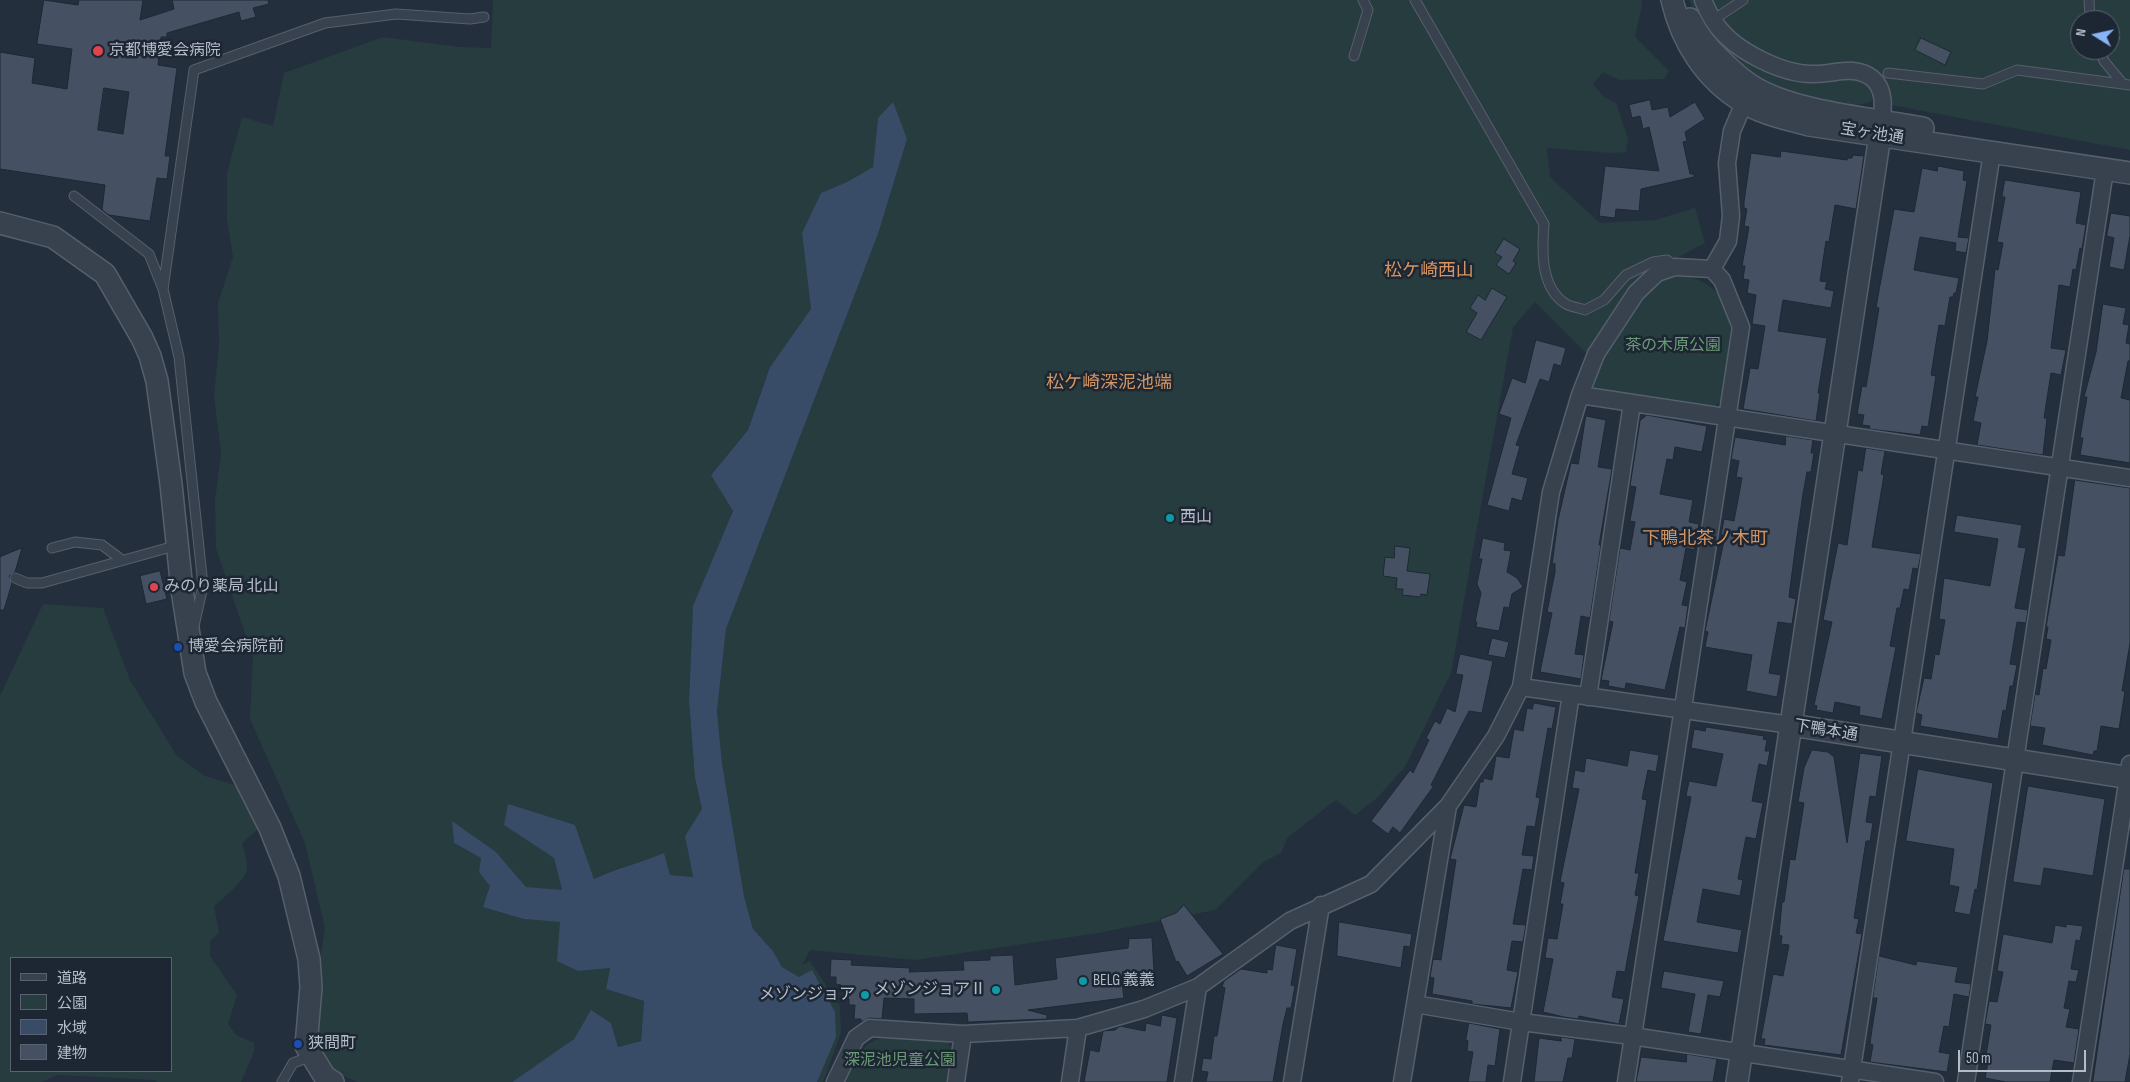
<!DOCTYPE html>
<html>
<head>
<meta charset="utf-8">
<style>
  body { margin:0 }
  #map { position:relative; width:2130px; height:1082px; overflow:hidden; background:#242f3e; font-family:"Sofia Sans Condensed","Noto Sans JP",sans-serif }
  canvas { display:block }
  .legend { position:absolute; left:10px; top:957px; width:162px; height:115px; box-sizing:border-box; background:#1d2633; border:1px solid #59626f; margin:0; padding:6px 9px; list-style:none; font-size:15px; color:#b4bcc9 }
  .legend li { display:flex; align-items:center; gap:10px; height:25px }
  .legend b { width:25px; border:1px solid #59626f }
  .north { position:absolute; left:2070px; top:10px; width:50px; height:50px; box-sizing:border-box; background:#1d2633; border:1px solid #59626f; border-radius:50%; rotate:280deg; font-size:14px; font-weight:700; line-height:20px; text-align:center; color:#b4bcc9 }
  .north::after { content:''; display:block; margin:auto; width:18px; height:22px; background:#8ab4f8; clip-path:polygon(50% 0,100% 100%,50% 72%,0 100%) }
  .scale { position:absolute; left:1958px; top:1050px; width:128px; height:22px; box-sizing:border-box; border:2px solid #b4bcc9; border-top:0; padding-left:6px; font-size:15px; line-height:18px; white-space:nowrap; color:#b4bcc9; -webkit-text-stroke:4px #1d2633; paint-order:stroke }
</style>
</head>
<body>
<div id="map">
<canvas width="2130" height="1082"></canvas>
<ul class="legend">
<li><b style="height:6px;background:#38414e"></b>道路</li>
<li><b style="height:14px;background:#263c3f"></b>公園</li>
<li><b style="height:14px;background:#394c67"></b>水域</li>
<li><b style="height:14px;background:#455162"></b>建物</li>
</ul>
<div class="north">N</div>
<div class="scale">50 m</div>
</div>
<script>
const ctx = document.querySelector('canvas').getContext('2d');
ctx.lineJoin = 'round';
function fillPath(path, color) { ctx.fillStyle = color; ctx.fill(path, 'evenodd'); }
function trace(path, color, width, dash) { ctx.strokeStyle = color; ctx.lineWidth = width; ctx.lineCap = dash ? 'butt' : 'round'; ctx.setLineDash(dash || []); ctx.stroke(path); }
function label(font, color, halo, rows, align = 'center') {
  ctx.font = font + ' "Sofia Sans Condensed","Noto Sans JP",sans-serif'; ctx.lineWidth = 5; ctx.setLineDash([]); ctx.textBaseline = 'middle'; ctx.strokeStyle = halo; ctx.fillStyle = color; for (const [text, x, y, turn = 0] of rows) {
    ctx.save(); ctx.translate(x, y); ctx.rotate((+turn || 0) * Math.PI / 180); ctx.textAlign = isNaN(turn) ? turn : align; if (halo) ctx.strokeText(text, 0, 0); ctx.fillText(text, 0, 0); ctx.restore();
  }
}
fillPath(new Path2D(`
  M493,0H1641L1642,4L1635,37L1669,71L1664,79L1619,80L1603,72L1593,84L1603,96L1616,103L1628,139L1626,152L1612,153L1547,148L1550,177L1600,223L1655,220L1695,208L1705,243L1648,273L1587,354L1535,302L1513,327L1451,673L1405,767L1377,798L1355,815L1336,800L1288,837L1281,853L1263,862L1215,910L1098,933L915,960L810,950L802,965L810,961L840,1006L841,1033L823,1082H817L821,1069L799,977L782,967L773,951L753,929L744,896L722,763L717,711L726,629L878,234L907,139L878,118L873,167L847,182L821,193L802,233L811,309L770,367L748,430L711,474L733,511L693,607L689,701L695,778L702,809L685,836L693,877L670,875L664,854C640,863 616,867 594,879L575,825H505L554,858L562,891L526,887L496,852L452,821L454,843L481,858L479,872L524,919L561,922L578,971L610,968L606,989L644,1001L641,1041L618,1047L611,1023L591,1010L574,1039L512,1082H358L335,1072L322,1055L316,1030L319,967L325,928L305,843L250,719L253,657L216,548L215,501L221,453L214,396L219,345L218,303L233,257L227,219V174L242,117L273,126L284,73L383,37L459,47L491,48Z
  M1689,0H1694L1712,31L1736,54L1838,77L1860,79L1871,88L1872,101C1842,114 1782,95 1755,78C1742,70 1715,46 1705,35C1698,26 1694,11 1689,0Z
  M1706,0H2130V150L1891,105L1881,77L1804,69L1744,48ZM2080,20H2110V50H2080Z
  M1686,276C1748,292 1731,350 1725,398L1711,409L1597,393L1593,384L1610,341L1640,287L1661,279Z
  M43,604L103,608L130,680L177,756L205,776L241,787L258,827L256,831L242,843C244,851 247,859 247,867C248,878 223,899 214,906L219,933L210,941V956L237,995L228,1024L236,1035L254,1043V1052L241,1082H157L155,1080L58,1075L41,1082H0V696ZM11,958H171V1071H11Z
  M878,1039H946L953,1051L948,1082H846C854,1066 860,1045 878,1039Z`), '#263c3f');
fillPath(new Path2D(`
  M893,102L907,139L878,234L726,629L717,711L722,763L744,896L753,929L773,951L782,967L799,977L812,970L835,1012L836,1037L817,1082H512L574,1039L591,1010L611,1023L618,1047L641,1041L644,1001L606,989L610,968L578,971L557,961L560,922L524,919L483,907L490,886L479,872L481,858L454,843L452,821L496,852L526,887L562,890L554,858L504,825L508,804L575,825L594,879C616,868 641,863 664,853L670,875L693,877L685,836L702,809L695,778L689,701L693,606L733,511L711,475L748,430L770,367L811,309L802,233L821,193L847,182L873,167L878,118Z`), '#394c67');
const building = new Path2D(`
  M44,0L78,5L79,0H143L140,20L174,9L172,0H268L269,4L253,8L256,17L241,21L239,12L167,33V37H161L158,65L177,68L165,156H170L167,179L157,178L150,221L109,215L102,210L105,185L0,169V52L35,58L32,83L67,89L72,49L37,44ZM104,88L129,92L123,134L98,130Z
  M1921,38L1951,52L1945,65L1915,50Z
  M1650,100L1652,110L1668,107L1670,117L1695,102L1705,119L1685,132L1687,141L1683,142L1690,174H1694V177L1641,189L1639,211L1616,209L1615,218L1599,216L1605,166L1659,171L1649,127L1643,129L1640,116L1632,118L1629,105Z
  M1781,151L1847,160L1848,158H1852L1853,155L1864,156L1856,209L1835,205L1829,242L1826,241L1820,281L1827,282L1825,289L1834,291L1831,308L1783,300L1778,331L1827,338L1818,393H1820L1816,421L1743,409L1750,368L1758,369L1765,326L1752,324L1756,295L1747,293L1749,280L1743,279L1745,266H1742L1749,227L1744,226L1747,209L1744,208V202L1751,153L1780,157Z
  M1938,166L1964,171L1963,180L1967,181L1958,237L1969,238L1966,253L1955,251L1956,243L1920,237L1914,270L1959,278L1956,293H1954L1953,297H1950L1945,326L1939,325L1931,375L1936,376L1928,427L1922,426L1920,435L1869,429L1870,426L1862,425L1864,415L1857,414L1862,386L1866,387L1879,308L1876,307L1894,209L1914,212L1922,168L1937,171Z
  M2005,180L2081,192L2076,223L2086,225L2082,249L2080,248L2076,270L2073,269L2070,287L2059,285L2051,348L2066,350L2061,375L2051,373L2044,418H2047L2043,455L1977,445L1981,423L1973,421L1978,397H1975L1987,341L1995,269L1998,270L2003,243L1997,242L2005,197H2002Z
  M2111,213L2130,216V236L2124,270L2109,267L2114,238L2107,236Z
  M1504,239L1520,249L1513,261L1516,263L1509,274L1496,265L1502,257L1495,253Z
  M1492,288L1507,297L1481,340L1466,332L1477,313L1470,308L1478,295L1485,300Z
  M2103,304L2126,308L2123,324L2129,325L2126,343L2130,344V361H2128L2121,398L2130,400V463L2080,455L2083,438H2080L2087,397H2084L2096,352Z
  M1536,340L1566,348L1561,366L1554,364L1549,382L1540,379L1516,445L1520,446L1512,474L1528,478L1522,501L1512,498L1509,511L1487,505L1511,418L1499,414L1512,378L1525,383Z
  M1647,415L1707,426L1702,452L1675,447L1673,460L1667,459L1660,494L1693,500L1689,522L1699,524L1694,550L1686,548L1680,580L1687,582L1682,605L1688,606L1685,628L1680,627L1665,690L1626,683L1625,689L1608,686L1609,681L1601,680L1613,622L1609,621L1620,548L1630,550L1635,522L1630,521L1636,487L1630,486L1640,421Z
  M1586,416L1606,420L1598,467L1612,469L1599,545H1601L1590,618L1581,616L1575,654L1584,655L1581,679L1540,672L1552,613L1547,612L1555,572V563L1552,565L1558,520L1571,463L1578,464Z
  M1786,436L1813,440L1811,453H1814L1811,472H1807L1803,494L1795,550L1789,597L1796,599L1792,624L1778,622L1769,673L1781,675L1777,697L1746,691L1752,655L1705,647L1708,632L1705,631L1725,536L1721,535L1724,519L1734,521L1742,478L1736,477L1739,461L1731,459L1735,437L1785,445Z
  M1866,448L1885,451L1881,474L1884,475L1872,547L1921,554L1918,569L1913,568L1909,590L1904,589L1900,608H1897L1890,646L1896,647L1882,719L1859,715L1860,707L1835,702L1833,713L1816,710L1817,706L1814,705L1832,622L1823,620L1838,543L1847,545L1858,470L1862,471Z
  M2075,480L2130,488V643L2122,691H2125L2119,729L2101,726L2097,751H2094L2093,755L2042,745L2045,728L2030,726L2035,694L2039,695L2043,668L2046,669L2051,640L2046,639L2048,627H2046L2058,555L2064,556Z
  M1957,515L2022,525L2018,547L2026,548L2015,608L2028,610L2026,623L2017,622L2010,664L2017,665L2013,686H2010L2006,711L2003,710L1998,739L1920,726L1922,715L1916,713L1924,678L1931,679L1935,654L1939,655L1945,620L1939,619L1944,578L1990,586L1998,539L1954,532Z
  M1483,538L1505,543L1504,550L1511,551L1507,572L1517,578L1523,587L1512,594L1509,608L1504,607L1499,631L1476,627L1477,622H1475L1481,593L1477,584L1482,559H1479Z
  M1395,546L1410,548L1407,571L1430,574L1427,595L1421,594L1420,597L1402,595L1403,589H1396L1397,578L1383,576L1385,557L1394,558Z
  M22,548L15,572L9,576L12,583L4,610H0V557Z
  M160,571L167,599L146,604L140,576Z
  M1492,638L1509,642L1505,658L1488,655Z
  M1460,654L1493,661L1482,713L1469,711L1431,785L1433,787L1400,833L1393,827L1388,834L1371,821L1410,770L1413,773L1429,740L1426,738L1435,721L1440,724L1447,708L1455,712L1463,675L1456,674Z
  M1534,703L1556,707L1552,729L1548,728L1536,797L1540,798L1535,827L1527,826L1522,855L1534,856L1532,870L1523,869L1513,924L1526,925L1523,942L1512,941L1507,970L1518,972L1511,1008L1472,1004V1001L1432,994L1434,978L1430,977L1433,959L1441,960L1456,860L1450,859L1464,805L1476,807L1480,782H1483L1484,778L1492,780L1496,756L1509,758L1514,729L1523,731L1527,708L1532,709Z
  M1706,727L1764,736L1763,739L1767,740L1765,751H1770L1767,766L1759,764L1752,801L1763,803L1756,839L1746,837L1738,879L1743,880L1740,896L1703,889L1697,922L1742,930L1738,953L1663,941L1691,797L1686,796L1689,781L1716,786L1723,754L1691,748L1694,729L1705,731Z
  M1630,750L1659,755L1656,772L1648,770L1642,799L1647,800L1635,873H1639L1635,895L1639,896L1625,972L1617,971L1612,997L1624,999L1619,1024L1579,1016L1578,1019L1564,1017L1543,1012L1553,959L1545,958L1548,938L1557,939L1563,904H1560L1564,883L1560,882L1579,789L1572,788L1575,770L1584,772L1586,758L1627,766Z
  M1812,750L1828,752L1834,757L1847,843L1860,753L1882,756L1876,797L1870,796L1866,822L1873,823L1870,841H1866L1854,918L1859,919L1856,933L1862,934L1841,1055L1764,1045L1765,1039H1761L1773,974L1783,976L1789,945L1781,944L1782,936L1779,935L1782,902H1784L1790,859L1795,860L1804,803L1798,802L1804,768Z
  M1918,769L1993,783L1977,890L1975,889L1970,915L1954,912L1959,887L1949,885L1954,849L1906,841Z
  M2028,786L2105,799L2093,876L2044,868L2041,886L2013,882Z
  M2124,869H2130V1054L2125,1082H2093Z
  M1184,905L1223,954L1187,976L1178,961L1176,962L1160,919L1176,913Z
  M1339,922L1412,934L1410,947L1404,946L1401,968L1337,956Z
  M2066,924L2083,926L2080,941L2076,940L2071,969L2079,970L2076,982L2069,981L2064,1008L2070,1009L2066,1027L2079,1029L2074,1063L2054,1060L2050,1082H2006L1985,1078L1988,1062L1985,1061L1991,1025L1985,1024L1989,1001L1997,1002L2003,972L1997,971L2003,934L2052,943L2055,925L2066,927Z
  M1152,938L1154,971L1141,972V975L1121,977L1124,998L1028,1010L1047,1015V1019L968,1022L967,1013L914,1014V999L884,998L882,1019L870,1018L861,1022V1019H854L855,1005H849V999H846L847,992L841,991V985L836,984V977H830L831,959L852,960L851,965L910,968L909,972L964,970L963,961L990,960V956L1013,955L1015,985L1057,979L1055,958L1128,948L1129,939Z
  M1276,945L1297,949L1291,985L1295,986L1291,1008H1287L1283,1024L1273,1082H1206L1208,1072L1201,1071L1203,1058L1211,1059L1214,1036H1217L1225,988L1222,987L1224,981L1241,969L1267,973V969L1272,970Z
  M1879,956L1916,965L1917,961L1958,967L1955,982L1971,984L1969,997L1954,994L1949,1027L1944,1026L1939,1052L1950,1054L1947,1072L1870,1062L1873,1045L1870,1044L1872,1029L1877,998H1873Z
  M1664,971L1724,981L1720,997L1708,995L1701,1034L1688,1032L1695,994L1661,988Z
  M1162,1015L1177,1018L1167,1082H1084L1090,1050L1099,1052L1103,1031L1115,1030L1120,1026L1145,1031L1146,1023L1160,1026Z
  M1469,1023L1500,1029L1495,1066L1488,1065L1486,1082H1468L1473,1052L1467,1051L1468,1041L1466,1040Z
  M1561,1037L1575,1039L1572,1058H1568L1563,1082H1534L1539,1038L1561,1041Z
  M1687,1054L1717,1059L1713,1082H1636L1641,1057L1686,1062Z`);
fillPath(building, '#455162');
trace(building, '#1f2835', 1);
const service = new Path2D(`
  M1415,0L1544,224C1542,250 1540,288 1566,304C1571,307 1580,308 1585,310L1604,300L1626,275L1653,262L1667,260L1675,267
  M2089,0L2090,20
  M1713,20L1743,0
  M2100,50L2104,61L2123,84
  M1354,56L1368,10L1363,0
  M1888,73L1983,84L2017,70L2130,85
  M74,196L149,254L163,289L179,357L203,586L194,626
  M163,289L194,70L325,23L396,14L470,19L484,17
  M52,548L75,542L102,545L122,560
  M15,578L27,583H42L178,545
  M282,1082L293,1063L312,1056`);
const minor = new Path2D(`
  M1703,0C1707,9 1711,19 1718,27C1736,51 1782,74 1812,74C1833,75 1854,64 1872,78C1888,91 1882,116 1880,133
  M1712,269L1728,241L1731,216L1727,163L1732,131L1744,103
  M1580,395L2130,478
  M1521,687L1791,725
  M1588,697L1632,403
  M1415,1004L1521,1022L1632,1036L1935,1082
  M835,1082L856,1038L870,1028L963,1034L1078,1028L1144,1009L1198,987L1290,921L1371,884L1448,806L1496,736L1521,687L1551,492L1580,395L1596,354L1636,293L1657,273L1675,267L1712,269L1722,280L1741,327L1626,1082
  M956,1082L963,1034
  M1070,1082L1078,1028
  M1183,1082L1198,987
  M1292,1082L1321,905
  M1402,1082L1448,806
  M1512,1082L1571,694
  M1850,1082L1992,152
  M1966,1082L2105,170
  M2081,1082L2130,764`);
const tertiary = new Path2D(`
  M1672,0C1682,42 1705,79 1743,102C1762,114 1787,119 1809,125L2130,173
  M1690,19C1697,35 1707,47 1720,59C1729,68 1740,79 1752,86C1792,112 1875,119 1923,128
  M0,223L53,237L105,274L142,338L150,356L157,381L171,484L182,590L195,673L206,702L270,828L289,876L309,959L311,987L306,1046L325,1077L333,1082
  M1791,725L2130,778
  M1737,1082L1880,135`);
trace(service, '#565f6c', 11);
trace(minor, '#565f6c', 19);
trace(tertiary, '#565f6c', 24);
trace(service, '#38414e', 9);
trace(minor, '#38414e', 16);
trace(tertiary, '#38414e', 21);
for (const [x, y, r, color] of [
  [98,51,6,"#e0444e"],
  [1170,518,5,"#0f9aa8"],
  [154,587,5,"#e0444e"],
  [178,647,5,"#1a4fb4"],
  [1083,981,5,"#0f9aa8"],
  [996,990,5,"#0f9aa8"],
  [865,995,5,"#0f9aa8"],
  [298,1044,5,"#1a4fb4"]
]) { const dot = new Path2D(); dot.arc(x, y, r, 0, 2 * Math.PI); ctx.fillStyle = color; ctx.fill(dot); trace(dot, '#1d2633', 2); }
label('16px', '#b4bcc9', '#1d2633', [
  ["京都博愛会病院",109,51],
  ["西山",1180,518],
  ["みのり薬局 北山",164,587],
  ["博愛会病院前",188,647],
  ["BELG 義義",1093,981],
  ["メゾンジョアⅡ",986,990,"right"],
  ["メゾンジョア",855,995,"right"],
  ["狭間町",308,1044]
], 'left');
label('16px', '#b4bcc9', '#1d2633', [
  ["宝ヶ池通",1872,134,9],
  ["下鴨本通",1826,731,9]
]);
label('16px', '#6b9a76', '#1d2633', [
  ["茶の木原公園",1673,346],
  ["深泥池児童公園",900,1061]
]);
label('18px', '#d59563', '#1d2633', [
  ["松ケ崎西山",1429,271],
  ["松ケ崎深泥池端",1109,383],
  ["下鴨北茶ノ木町",1705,539]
]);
</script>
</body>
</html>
